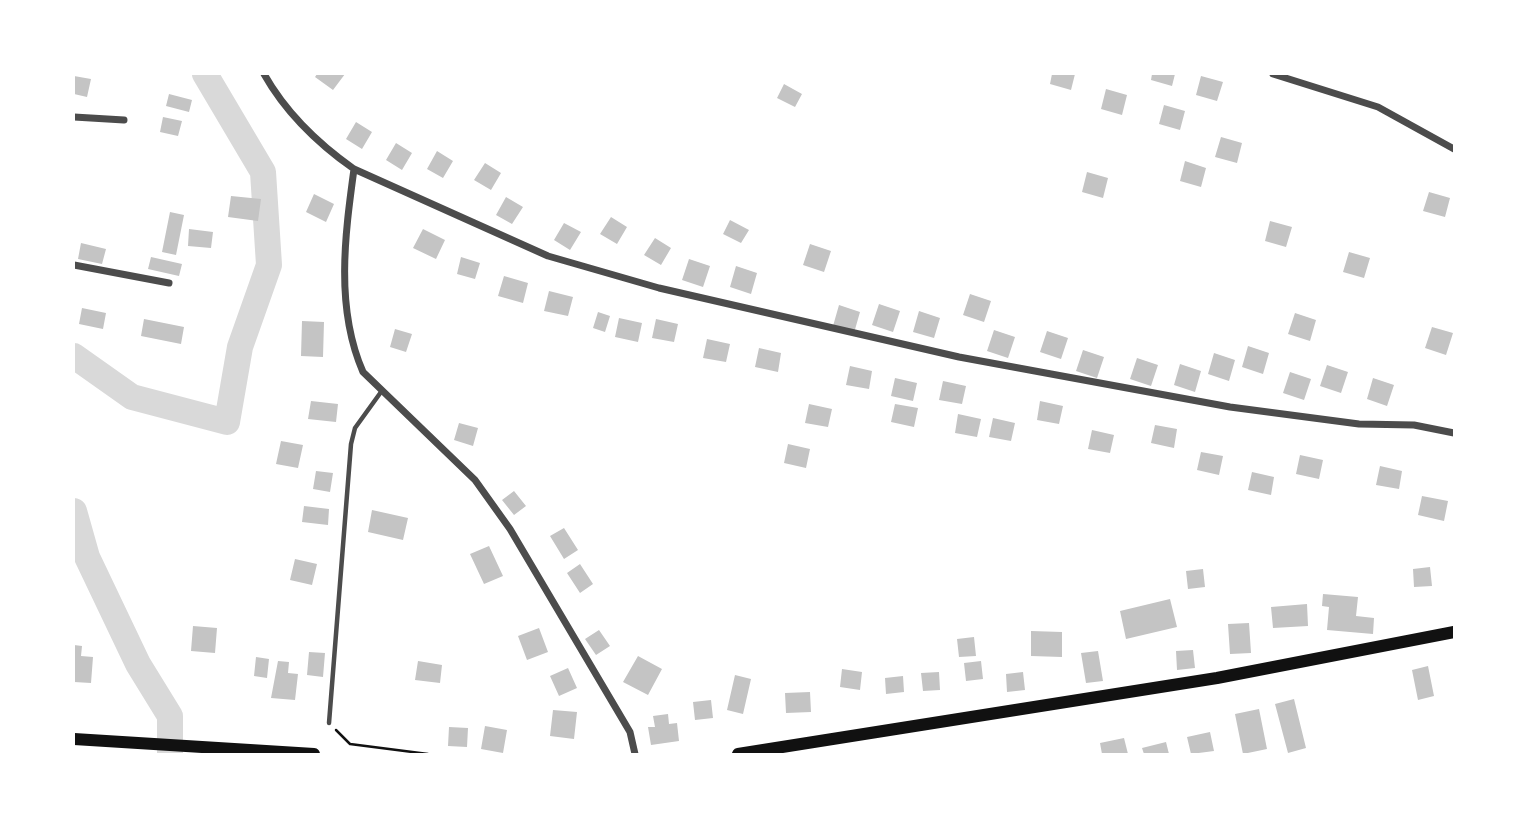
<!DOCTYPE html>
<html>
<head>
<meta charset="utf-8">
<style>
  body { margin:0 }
  #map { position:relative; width:1528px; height:828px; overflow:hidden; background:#fff; font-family:Spectral,serif }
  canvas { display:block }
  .frame { position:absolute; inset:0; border:75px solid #fff; pointer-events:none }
</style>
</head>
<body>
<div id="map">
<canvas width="1528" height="828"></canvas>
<div class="frame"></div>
</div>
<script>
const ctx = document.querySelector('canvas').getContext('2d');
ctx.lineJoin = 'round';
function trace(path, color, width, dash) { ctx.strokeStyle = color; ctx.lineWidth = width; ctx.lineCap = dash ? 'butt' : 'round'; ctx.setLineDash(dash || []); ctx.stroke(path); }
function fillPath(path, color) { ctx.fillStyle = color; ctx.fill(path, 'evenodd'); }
trace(new Path2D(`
  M74,356L132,397L227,422L240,347L269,265L263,172L205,74
  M74,511L87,557L138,664L170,716V754`), '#d9d9d9', 26);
fillPath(new Path2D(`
  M317,74H345L333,90L315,77Z
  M1052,74H1075L1071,90L1050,84Z
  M1152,74H1175L1172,86L1151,80Z
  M74,76L91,79L87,97L74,94Z
  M1201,76L1223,82L1217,101L1196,95Z
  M784,84L802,94L795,107L777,98Z
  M1106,89L1127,95L1122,115L1101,109Z
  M169,94L192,100L189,112L166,106Z
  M1164,105L1185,111L1180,130L1159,124Z
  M163,117L182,121L178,136L160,132Z
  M356,122L372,132L362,149L346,139Z
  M1221,137L1242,143L1237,163L1215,157Z
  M396,143L412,153L402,170L386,160Z
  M437,151L453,161L443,178L427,169Z
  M1185,161L1206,168L1201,187L1180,181Z
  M485,163L501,173L491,190L474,180Z
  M1087,172L1108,178L1103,198L1082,192Z
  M1429,192L1450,198L1445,217L1423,211Z
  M314,194L334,204L326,222L306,212Z
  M231,196L261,199L258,221L228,217Z
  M506,197L523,207L512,224L496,215Z
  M170,212L184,215L176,255L162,252Z
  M611,217L627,227L617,244L600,234Z
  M730,220L749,230L741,243L723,234Z
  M1270,221L1292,227L1286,247L1265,241Z
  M564,223L581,232L570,250L554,240Z
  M189,229L213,232L211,248L188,246Z
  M423,229L445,240L436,259L413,248Z
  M655,238L671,248L661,265L644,255Z
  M81,243L106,249L102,264L78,259Z
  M810,244L831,251L824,272L803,265Z
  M1349,252L1370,258L1364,278L1343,272Z
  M151,257L182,264L179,276L148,269Z
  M461,257L480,263L475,279L457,274Z
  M689,259L710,266L703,287L682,280Z
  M736,266L757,273L751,294L730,287Z
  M504,276L528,283L523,303L498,296Z
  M549,291L573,297L568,316L544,311Z
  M970,294L991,301L984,322L963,315Z
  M879,304L900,311L893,332L872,325Z
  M839,305L860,312L854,333L833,326Z
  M82,308L106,313L103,329L79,324Z
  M919,311L940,318L934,338L913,332Z
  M598,312L610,316L605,332L593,328Z
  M1295,313L1316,320L1310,341L1288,334Z
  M619,318L642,323L638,342L615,337Z
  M144,319L184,327L181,344L141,336Z
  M656,319L678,324L674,342L652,338Z
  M302,321L324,322L323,357L301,356Z
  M1432,327L1453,333L1446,355L1425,348Z
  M395,329L412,334L406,352L390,347Z
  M994,330L1015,337L1008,358L987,351Z
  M1047,331L1068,338L1061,359L1040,352Z
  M707,339L730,344L726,362L703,358Z
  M1248,346L1269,353L1263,374L1242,367Z
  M759,348L781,353L778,372L755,367Z
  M1083,350L1104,357L1097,378L1076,371Z
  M1214,353L1235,360L1229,381L1208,374Z
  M1137,358L1158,365L1151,386L1130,379Z
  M1180,364L1201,371L1195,392L1174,385Z
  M1327,365L1348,372L1341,393L1320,386Z
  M850,366L872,371L869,389L846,385Z
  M1290,372L1311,379L1304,400L1283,393Z
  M895,378L917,383L913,401L891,396Z
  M1373,378L1394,385L1387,406L1367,399Z
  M943,381L966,386L962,404L939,400Z
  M311,401L338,404L336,422L308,419Z
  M1040,401L1063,406L1059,424L1037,420Z
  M809,404L832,409L828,427L805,423Z
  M895,404L918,408L914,427L891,422Z
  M958,414L981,419L977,437L955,433Z
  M993,418L1015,423L1011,441L989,437Z
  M459,423L478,428L473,446L454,440Z
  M1155,425L1177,429L1174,448L1151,443Z
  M1092,430L1114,435L1110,453L1088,449Z
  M281,441L303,445L298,468L276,464Z
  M788,444L810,449L806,468L784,463Z
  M1201,452L1223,456L1219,475L1197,470Z
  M1300,455L1323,460L1319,479L1296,474Z
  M1380,466L1402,471L1399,489L1376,485Z
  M316,471L333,473L330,492L313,489Z
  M1252,472L1274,477L1271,495L1248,490Z
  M514,491L526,506L514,515L502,500Z
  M1422,496L1448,501L1444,521L1418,515Z
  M304,506L329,509L328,525L302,522Z
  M372,510L408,518L403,540L368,532Z
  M564,528L578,550L564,559L550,536Z
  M489,546L503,576L484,584L470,554Z
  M295,559L317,564L312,585L290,580Z
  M580,564L593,584L580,593L567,573Z
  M1430,567L1432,586L1414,587L1413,569Z
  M1203,569L1205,587L1188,589L1186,571Z
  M1323,594L1358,597L1356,616L1374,618L1373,634L1327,630L1329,607L1322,606Z
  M1170,599L1177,627L1126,639L1120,611Z
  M1307,604L1308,626L1273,628L1271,607Z
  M1249,623L1251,653L1230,654L1228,624Z
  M193,626L217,628L215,653L191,651Z
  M539,628L548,652L527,660L518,636Z
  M599,630L610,646L596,655L585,639Z
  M1031,631L1062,632V657L1031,656Z
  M974,637L976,656L959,657L957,639Z
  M74,645L82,646L81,656L93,657L91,683L74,682Z
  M1193,650L1195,668L1177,670L1176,651Z
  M1098,651L1103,681L1086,683L1081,653Z
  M309,652L325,653L323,677L307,675Z
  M638,656L662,669L648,695L623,682Z
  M256,657L269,659L267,678L254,676Z
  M278,661L289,662L288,673L298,674L295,700L271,698Z
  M418,661L442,665L440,683L415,680Z
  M981,661L983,679L966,681L964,663Z
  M1428,666L1434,696L1418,700L1412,670Z
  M568,668L577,688L559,696L550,676Z
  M842,669L862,672L860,690L840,687Z
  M939,672L940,690L923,691L921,673Z
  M1023,672L1025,690L1007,692L1006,674Z
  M735,675L751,679L743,714L727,710Z
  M903,676L904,692L886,694L885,678Z
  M810,692L811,712L786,713L785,693Z
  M1294,699L1306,748L1288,753L1275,704Z
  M711,700L713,718L695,720L693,702Z
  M1259,709L1267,749L1243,754L1235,714Z
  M553,710L577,712L574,739L550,736Z
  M668,714L669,724L677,723L679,741L651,745L648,727H655L653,716Z
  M485,726L507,730L503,753L481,749Z
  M449,727L468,728L467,747L448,746Z
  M1210,732L1214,751L1191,754L1187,737Z
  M1124,738L1128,754H1102L1100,743Z
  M1166,742L1169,754H1144L1142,748Z`), '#c4c4c4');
trace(new Path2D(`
  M336,730L350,744L428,754`), '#111', 2.5);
trace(new Path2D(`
  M329,723L351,444L355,428L381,392`), '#4c4c4c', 4.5);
trace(new Path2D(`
  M264,74C286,113 317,143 354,169L548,256L659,288L959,357L1230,407L1359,424L1414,425L1454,433
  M1273,74L1378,107L1454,149
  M74,117L124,120
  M354,169C345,235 335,308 363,372L475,480L510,529L630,732L635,754
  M74,265L169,283`), '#4c4c4c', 7);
trace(new Path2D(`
  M74,739L314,754
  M738,754L1217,678L1454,632`), '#111', 12);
</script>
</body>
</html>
